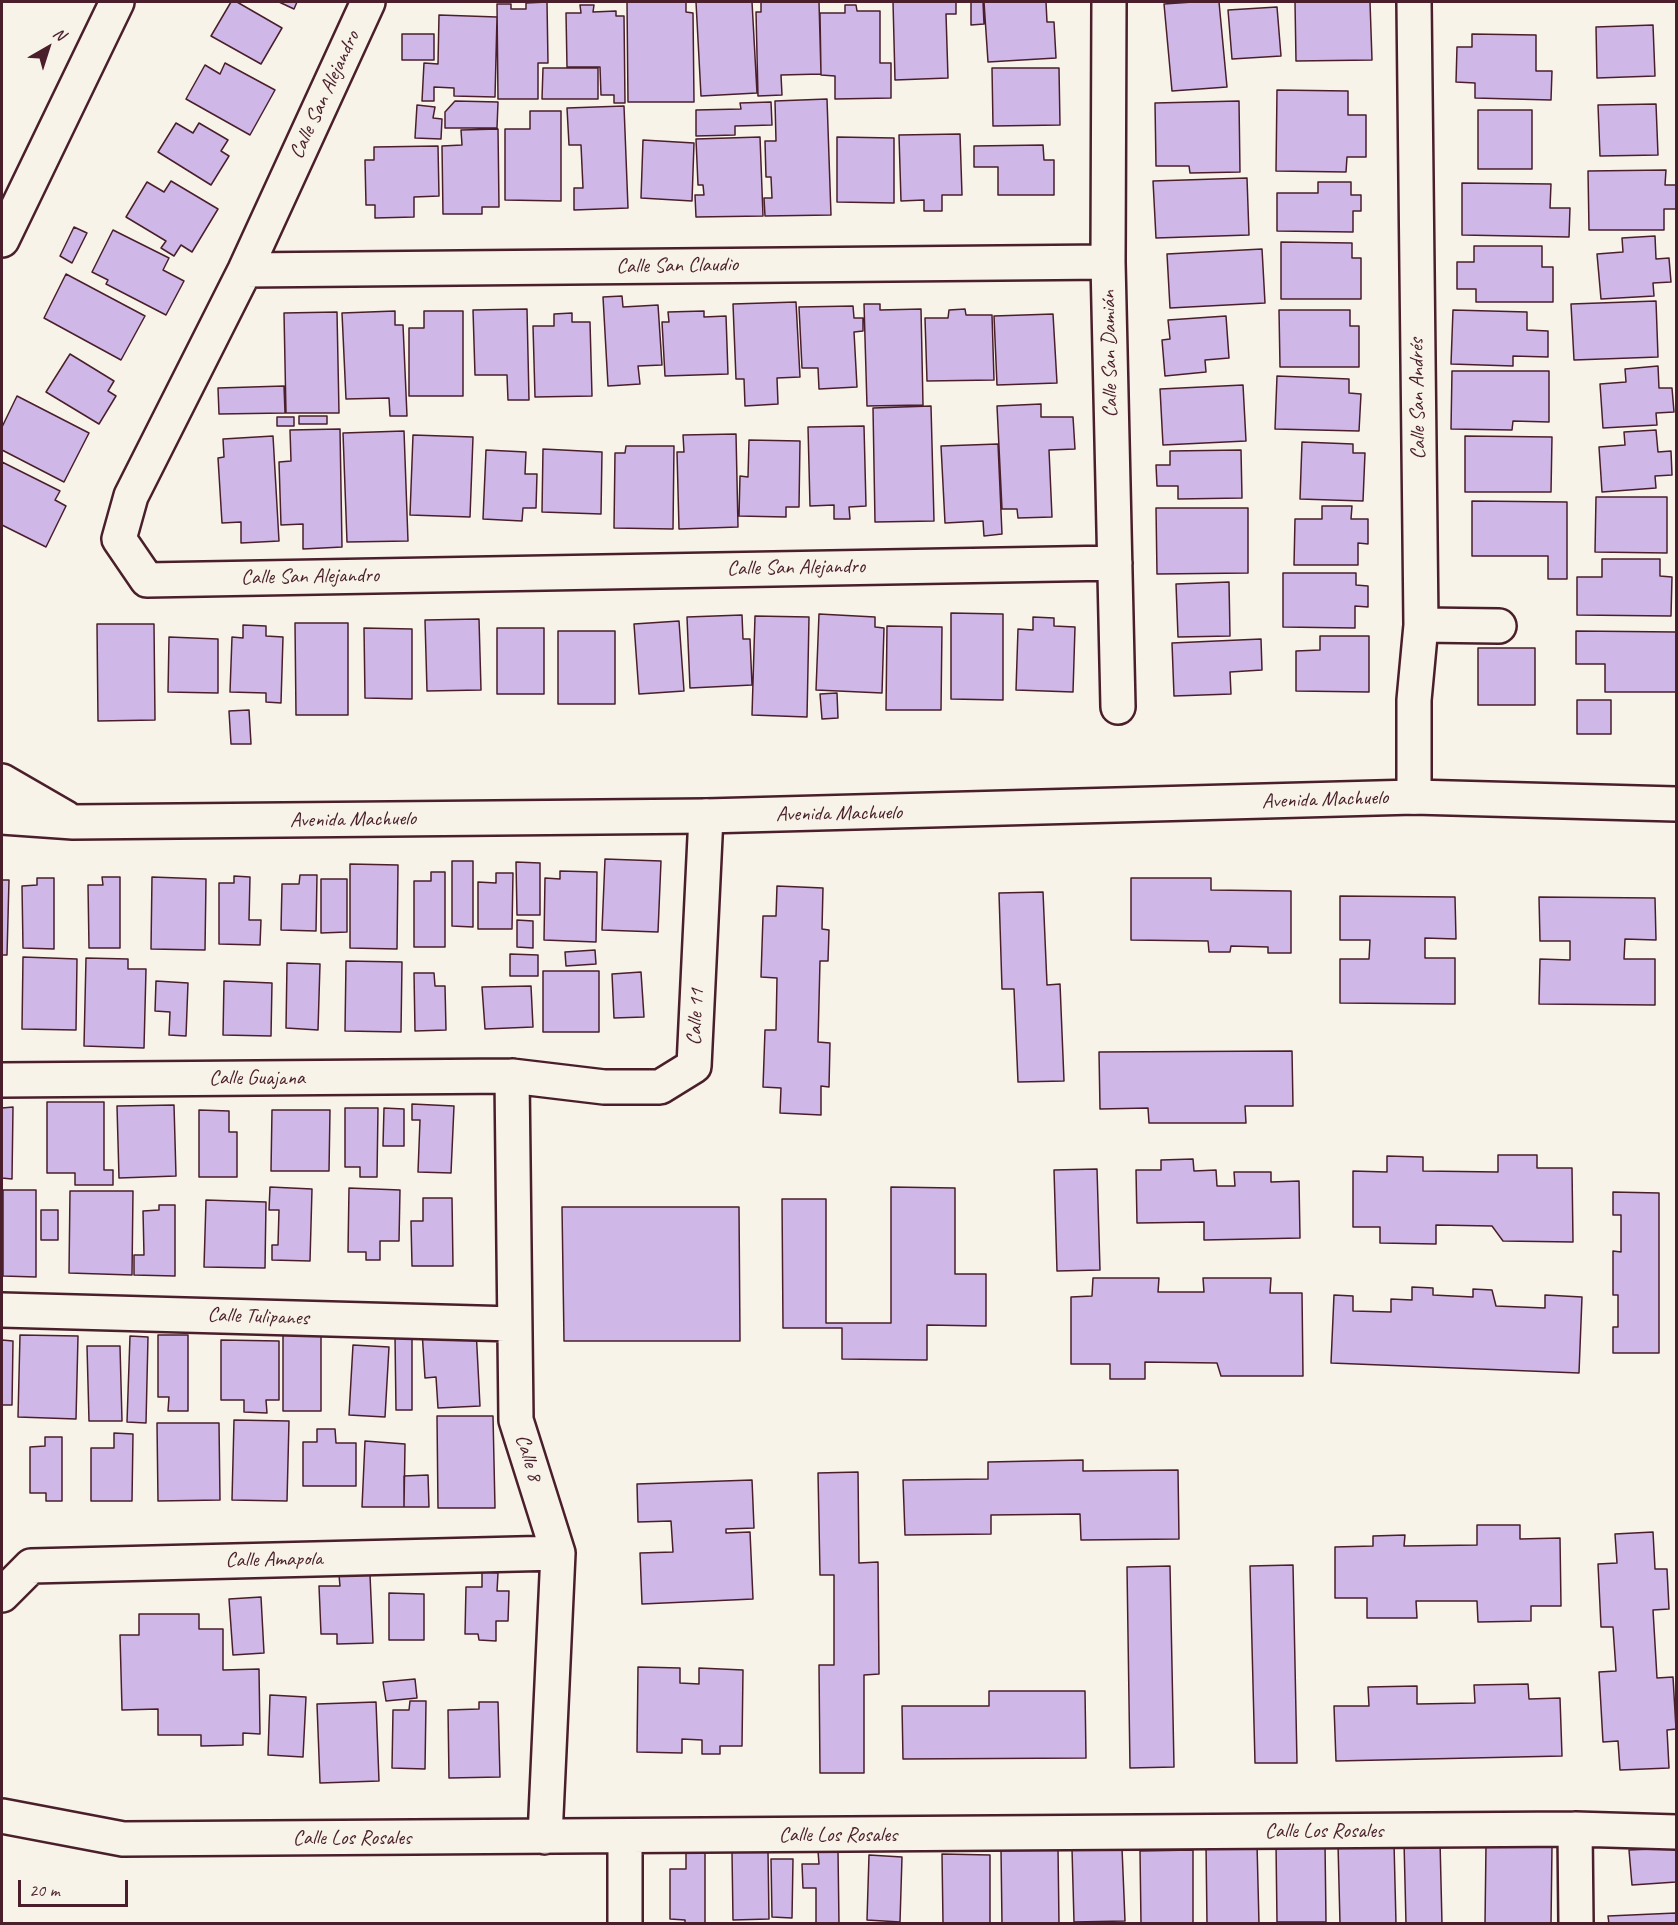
<!DOCTYPE html>
<html>
<head>
<meta charset="utf-8">
<style>
  body { margin:0 }
  #map { position:relative; width:1678px; height:1925px; overflow:hidden; background:#f7f3e8; font-family:Caveat,sans-serif }
  canvas { display:block }
  .frame { position:absolute; inset:0; border:3px solid #4a1f2b; pointer-events:none }
  .north { position:absolute; left:18px; top:18px; width:60px; height:60px; -webkit-text-stroke:4px #f7f3e8; paint-order:stroke; rotate:39deg; font-size:16px; font-weight:700; line-height:24px; text-align:center; color:#4a1f2b }
  .north::after { content:''; display:block; margin:auto; width:21px; height:27px; background:#4a1f2b; clip-path:polygon(50% 0,100% 100%,50% 72%,0 100%) }
  .scale { position:absolute; left:18px; top:1880px; width:110px; height:27px; box-sizing:border-box; border:3px solid #4a1f2b; border-top:0; padding-left:8px; font-size:18px; line-height:21px; white-space:nowrap; color:#4a1f2b; -webkit-text-stroke:4px #f7f3e8; paint-order:stroke }
</style>
</head>
<body>
<div id="map">
<canvas width="1678" height="1925"></canvas>
<div class="frame"></div>
<div class="north">N</div>
<div class="scale">20 m</div>
</div>
<script>
const ctx = document.querySelector('canvas').getContext('2d');
ctx.lineJoin = 'round';
function fillPath(path, color) { ctx.fillStyle = color; ctx.fill(path, 'evenodd'); }
function trace(path, color, width, dash) { ctx.strokeStyle = color; ctx.lineWidth = width; ctx.lineCap = dash ? 'butt' : 'round'; ctx.setLineDash(dash || []); ctx.stroke(path); }
function label(font, color, halo, rows, align = 'center') {
  ctx.font = font + ' Caveat,sans-serif'; ctx.lineWidth = 4.5; ctx.setLineDash([]); ctx.textBaseline = 'middle'; ctx.strokeStyle = halo; ctx.fillStyle = color; for (const [text, x, y, turn = 0] of rows) {
    ctx.save(); ctx.translate(x, y); ctx.rotate((+turn || 0) * Math.PI / 180); ctx.textAlign = isNaN(turn) ? turn : align; if (halo) ctx.strokeText(text, 0, 0); ctx.fillText(text, 0, 0); ctx.restore();
  }
}
const building = new Path2D(`
  M231,2H237L282,28L261,64L211,36Z
  M279,2H297L294,9Z
  M547,2L548,63H538V99H498L497,4H511V9H526V3Z
  M627,2H686V12L693,13L694,102H628Z
  M696,2H752L757,93L701,96Z
  M761,2H819L821,74L781,75L782,95L758,96L756,12H761Z
  M893,2H956V14H946L948,78L895,80Z
  M971,2H983L984,24L971,25Z
  M984,2H1046L1047,22H1054L1056,58L988,62Z
  M1193,2H1219L1227,87L1172,91L1164,4Z
  M1295,2H1370L1372,60L1296,61Z
  M580,5H594L593,12L616,11V16H624L625,103H614V95H601L600,67H567L566,13H581Z
  M845,5H856L857,11H880V63H891V98L835,99V76L821,75L820,13H845Z
  M1277,7L1281,56L1232,59L1228,10Z
  M439,15L497,17L495,97L454,96V88L434,87V101H422L424,63L438,64Z
  M1653,25L1655,76L1597,78L1596,27Z
  M402,34H434V60H402Z
  M1472,34L1536,35V71H1552L1551,100L1475,98V83L1456,82L1457,47H1472Z
  M225,63L275,90L250,135L186,99L205,65L220,74Z
  M543,68H598V99H542Z
  M992,68H1059L1060,125L993,126Z
  M1277,90L1348,91V115H1366V157H1347L1346,172L1276,171Z
  M827,99L831,215L765,216L764,198H772L771,177H766L765,141H776L775,101Z
  M455,101L498,102L497,128H445V112Z
  M1239,101L1240,172L1190,173L1189,166H1156L1155,103Z
  M771,102L772,125L735,126V135L696,136V110L741,109L740,103Z
  M1656,104L1658,155L1600,156L1598,105Z
  M417,105L435,107L433,118L442,119L441,139L415,138Z
  M624,106L628,208L574,210V188H583L581,145H569L567,108Z
  M1478,110H1532V169H1478Z
  M530,111H561V201L505,200V129H530Z
  M176,123L193,133L199,123L228,140L221,151L229,156L211,185L158,152Z
  M498,129L499,207H482V214H443L442,146L462,145L461,130Z
  M960,134L962,195H942V211H924V200L901,201L899,135Z
  M760,137L763,216L696,217L695,195H704L703,185H698L696,139Z
  M837,137L894,138V203L837,202Z
  M643,140L694,143L692,201L641,198Z
  M1043,145L1044,160H1054V195H998V167H974V146Z
  M438,146L439,196L414,197V217L375,218V205H366L365,160H374V147Z
  M1666,170L1665,185H1676V209H1664V230H1589L1588,171Z
  M1247,178L1249,235L1156,238L1153,181Z
  M171,181L218,209L192,252L181,245L174,256L161,248L166,241L126,217L147,182L164,192Z
  M1318,182H1351V195H1361V211H1353V232L1277,231V193H1318Z
  M1462,183L1551,184L1550,208H1570L1569,237L1462,235Z
  M74,227L87,233L72,263L60,256Z
  M113,230L169,258L163,270L184,281L166,315L106,284L108,280L92,272Z
  M1655,236L1656,259L1669,258L1671,282L1653,283L1654,296L1601,299L1597,254L1623,252L1622,238Z
  M1281,242L1352,243V258H1361V299H1281Z
  M1474,246H1542V267H1553V302H1476V289H1457V262H1474Z
  M1262,249L1265,303L1170,308L1167,254Z
  M66,274L145,316L121,360L44,318Z
  M622,296L623,307L658,305L662,365L638,366L640,384L608,386L603,297Z
  M1656,301L1658,357L1574,360L1571,304Z
  M796,302L800,377L777,378L778,404L745,406L744,379H736L733,304Z
  M864,304H880V310L921,309L923,405L867,406Z
  M853,306L854,318H863V331L854,332L857,387L819,389L818,368H802L799,307Z
  M527,309L529,400H508L507,375H475L473,310Z
  M965,309L966,315H992L994,380L927,381L925,318H948L949,310Z
  M1279,310H1350V326H1359V367H1280Z
  M1453,310L1527,312V330L1548,331V357L1513,356V366L1451,364Z
  M395,311V325H403L407,416H390L389,398L346,399L342,313Z
  M424,311H463V396H409V328H424Z
  M704,311V317L726,316L728,374L665,376L662,322H669L668,312Z
  M337,312L339,413H286L284,313Z
  M572,313V322H590L592,396L535,397L533,326H554V314Z
  M1053,314L1057,383L997,385L994,316Z
  M1226,316L1229,358L1205,360L1206,372L1165,376L1162,340L1170,339L1168,320Z
  M70,354L114,381L108,391L116,396L99,424L46,392Z
  M1658,366L1659,388H1672L1674,412L1656,413L1657,425L1603,428L1600,384L1626,382L1625,369Z
  M1452,371H1549V422L1513,421L1512,430L1451,429Z
  M1277,376L1349,379V393L1361,394L1359,431L1275,429Z
  M1243,385L1246,441L1163,445L1160,389Z
  M284,386L285,413L219,414L218,388Z
  M17,396L89,433L64,482L2,450V427Z
  M1041,404V417H1073L1075,449L1049,450L1052,517L1018,518L1017,509H1002L997,406Z
  M931,406L934,521L875,522L873,408Z
  M299,416H327V424H299Z
  M277,417H294V426H277Z
  M864,426L866,506L849,507L850,519H834V505L810,506L808,427Z
  M340,429L342,547L303,549V524L281,525L279,462L291,461L290,430Z
  M1656,430L1658,452L1671,451L1672,475L1655,476L1656,488L1602,492L1599,447L1625,445L1624,432Z
  M404,431L408,541L347,542L343,433Z
  M736,434L738,527L679,529L677,452H684L683,435Z
  M413,435L473,437L470,517L410,515Z
  M273,436L279,541L241,543V522L222,523L218,458L224,457L223,439Z
  M1465,436L1552,437L1551,492H1465Z
  M749,440L800,441L799,507H786V517L739,516L740,476L748,477Z
  M1302,442L1353,444V453H1365L1363,501L1300,499Z
  M998,444L1002,534L984,536L983,521L945,523L941,446Z
  M626,446H674L673,529L614,528L615,453H625Z
  M543,449L602,452L601,514L542,512Z
  M486,450L526,452L525,474H537L536,508H523L522,521L483,519Z
  M1241,450L1242,498L1178,499V486H1157L1156,465H1170V451Z
  M2,462L60,491L55,500L66,506L46,547L2,525Z
  M1596,497H1667V553L1595,552Z
  M1472,501L1567,502V579H1548V556H1472Z
  M1322,506H1352L1351,519H1368V544L1358,543V565H1294L1295,519H1322Z
  M1156,508H1248V573L1157,574Z
  M1602,559H1660V576L1672,577L1671,616L1577,615V577H1602Z
  M1283,573H1356V585L1368,586V607L1355,606V628L1283,627Z
  M1229,582L1230,636L1178,637L1176,584Z
  M951,613L1003,614V700L951,699Z
  M819,614L875,617V627L884,628L882,693L816,690Z
  M742,615L743,639H750L752,685L690,688L687,617Z
  M755,616L809,617L807,717L752,715Z
  M1033,617L1054,618V626L1075,627L1073,692L1016,690L1018,629L1033,630Z
  M479,619L481,690L427,691L425,620Z
  M679,621L684,691L639,694L634,624Z
  M295,623H348V715H296Z
  M97,624H154L155,720L98,721Z
  M243,625L266,626V636L283,637L281,703L266,702V693L230,692L232,637L243,638Z
  M887,626L942,627L941,710H886Z
  M364,628L412,629V699L365,698Z
  M497,628H544V694H497Z
  M558,631H615V704H558Z
  M1576,631L1676,632V692H1605V664H1576Z
  M1320,636H1369V692L1296,691V651L1320,650Z
  M169,637L218,639V693L168,692Z
  M1261,639L1262,670L1230,672L1231,694L1174,696L1172,643Z
  M1478,648H1535V705H1478Z
  M837,693L838,718L822,719L820,694Z
  M1577,700H1611V734H1577Z
  M249,710L251,744H231L229,711Z
  M605,859L661,861L658,932L602,930Z
  M452,861H473V927L452,926Z
  M516,862L540,863V915H517Z
  M350,864L398,865L397,949L350,948Z
  M560,871L597,872L596,942L544,940L545,878L560,879Z
  M431,872H445V947H414V881H431Z
  M496,873H513L512,929H478V882L496,883Z
  M300,875H317L316,931L281,930L282,884H299Z
  M234,876L250,877L249,920H261L260,945L219,944V883H234Z
  M102,877H120V948H89L88,885H103Z
  M152,877L206,879L205,950L151,949Z
  M37,878H54V949L23,948L22,886L37,885Z
  M1131,878H1211V890L1291,891V953H1268V947L1231,946L1230,952H1209L1208,941L1131,940Z
  M321,879H347V932L321,933Z
  M2,880H9L7,955H2Z
  M777,886L823,888L822,929L829,930L828,961H820L818,1042L830,1043L829,1087L821,1086V1115L780,1113L781,1088L763,1087L765,1030H776L777,978L761,977L763,916H776Z
  M1043,892L1047,985L1060,984L1064,1081L1018,1082L1014,989H1002L999,893Z
  M1340,896L1455,897L1456,939L1425,938V958H1455V1004L1340,1003V959H1369L1370,940H1340Z
  M1539,897L1655,898L1656,940L1625,939L1624,959H1655V1005L1539,1004L1540,959L1570,960V941H1540Z
  M517,920L533,921V948L517,947Z
  M595,950L596,964L566,966L565,952Z
  M510,954L538,955V976H510Z
  M23,957L77,959L76,1030L22,1029Z
  M86,958L128,959V969H146L144,1048L84,1046Z
  M346,961L402,962L401,1032L345,1031Z
  M287,963L320,964L318,1030L286,1028Z
  M543,971H599V1032H543Z
  M641,972L644,1017L614,1018L612,974Z
  M414,973H434L435,986H445L446,1030L415,1031Z
  M156,981L188,983L186,1036L169,1035L170,1012L155,1011Z
  M224,981L272,983L271,1036L223,1035Z
  M531,986L533,1027L485,1029L482,987Z
  M1292,1051L1293,1106H1245L1246,1123H1149L1148,1108L1100,1109L1099,1052Z
  M47,1102H104V1170H113V1185H75V1173H47Z
  M412,1104L454,1106L451,1173L418,1172L420,1120H412Z
  M174,1105L176,1176L119,1178L117,1106Z
  M13,1107L12,1179L2,1178V1108Z
  M345,1108H378L377,1177H360V1167H345Z
  M384,1108L404,1109V1146H383Z
  M199,1110L229,1111V1132H237V1177H199Z
  M272,1110H330L329,1171H271Z
  M1498,1155H1537V1168H1572L1573,1242L1503,1241L1492,1226L1436,1225V1244L1380,1243V1227H1353V1171L1387,1172V1156L1423,1157V1171L1498,1172Z
  M1193,1159L1194,1171L1216,1170L1217,1186H1235L1234,1172H1271V1182L1299,1181L1300,1238L1204,1240V1222L1137,1223L1136,1170H1161V1160Z
  M1097,1169L1100,1270L1057,1271L1054,1170Z
  M270,1187L312,1189L310,1261L272,1260V1245H278L279,1210H269Z
  M891,1187L955,1188V1274H986V1326L927,1325V1360L842,1359V1328H783L782,1199H826V1323H891Z
  M349,1188L400,1190L399,1241H380V1260H366V1252H348Z
  M3,1190H36V1277L3,1276Z
  M70,1191H133L132,1275L69,1273Z
  M1613,1192L1659,1193V1353H1613V1327H1618V1295H1613V1251L1621,1252V1215H1613Z
  M423,1198H452L453,1266H412L411,1221H423Z
  M206,1200L266,1202L265,1268L204,1267Z
  M159,1205H175V1276L134,1275V1255H144L143,1211L159,1210Z
  M562,1207H739L740,1341H564Z
  M41,1210H58V1240H41Z
  M1093,1278H1159L1158,1292H1204L1203,1278H1271L1270,1293H1302L1303,1376H1221L1217,1363L1145,1362V1379H1110V1364H1071V1297L1092,1296Z
  M1412,1287L1433,1288V1295L1473,1297V1289L1492,1290L1496,1306L1545,1308V1295L1582,1297L1579,1373L1331,1363L1334,1295L1353,1296V1311L1391,1312V1299L1412,1300Z
  M476,1329L480,1406L438,1408L436,1377L425,1378L422,1331Z
  M283,1332L321,1333V1411H283Z
  M20,1335L78,1336L76,1419L18,1417Z
  M158,1335H188V1411H168L169,1397H158Z
  M130,1336L148,1337L146,1423L127,1422Z
  M395,1336H412V1410H396Z
  M2,1340L13,1341L12,1405H2Z
  M221,1340L279,1341V1400H266L267,1413L244,1412V1400H221Z
  M353,1345L389,1347L385,1417L349,1415Z
  M87,1346H120L122,1421H89Z
  M437,1416H493L495,1508H438Z
  M234,1420L289,1421L287,1501L232,1500Z
  M157,1423H219L220,1500L158,1501Z
  M317,1429H335L336,1443H356V1486H303V1442H317Z
  M114,1433L133,1434L132,1501H91V1448H114Z
  M45,1437H62V1501H46V1493H30V1447L45,1446Z
  M365,1441L405,1444L404,1507H362Z
  M1083,1460V1471L1178,1470L1179,1539L1081,1540L1080,1514L991,1515V1534L905,1535L903,1480L988,1479V1462Z
  M858,1472L859,1563L878,1562L879,1674L864,1675V1773H820L819,1665H834V1575H820L818,1473Z
  M428,1475L429,1507H404V1476Z
  M752,1480L754,1528L726,1529V1533L750,1532L753,1599L642,1604L640,1553L673,1552L671,1521L638,1522L637,1484Z
  M1477,1525H1520V1539L1560,1538L1561,1606H1531V1621L1478,1622L1477,1601H1416L1417,1618H1367V1598H1335V1547L1373,1546V1536L1405,1535L1404,1546L1477,1545Z
  M1653,1532L1655,1569H1667L1669,1609L1653,1610L1657,1678L1673,1677L1676,1729L1667,1730L1669,1768L1620,1770L1618,1741L1603,1742L1599,1672L1616,1671L1613,1627H1601L1598,1564L1617,1563L1615,1534Z
  M1293,1565L1297,1763H1255L1250,1566Z
  M1170,1566L1174,1767L1130,1768L1127,1567Z
  M482,1572L498,1573L497,1591H509L508,1621H496V1641L479,1640L478,1634H465L466,1587H482Z
  M339,1575H370L373,1643L337,1644V1634H321L319,1586H340Z
  M389,1593L424,1594V1640H389Z
  M261,1597L264,1653L233,1655L229,1599Z
  M139,1614H199V1629H223V1670L259,1669L260,1734L243,1733V1745L201,1746V1735H158V1709L122,1710L120,1635H139Z
  M638,1667L680,1668V1683L699,1684V1668L743,1670L742,1746H720V1754H702V1740L682,1739V1753L637,1752Z
  M415,1679L417,1698L386,1701L383,1682Z
  M1528,1684L1529,1699L1560,1698L1562,1756L1336,1761L1334,1706H1369L1368,1687L1417,1686V1704L1475,1703L1474,1685Z
  M989,1691H1085L1086,1758L903,1759L902,1706H989Z
  M270,1695L306,1697L303,1757L268,1755Z
  M410,1701H426L425,1769L392,1768L393,1710H409Z
  M376,1702L379,1781L320,1783L317,1704Z
  M479,1702H498L500,1777L449,1778L448,1710L479,1709Z
  M1404,1841H1440L1442,1924H1406Z
  M1325,1843L1326,1922H1277L1276,1844Z
  M1394,1843L1396,1924H1340L1338,1844Z
  M1257,1844L1259,1924H1207L1206,1845Z
  M1486,1845L1552,1846L1551,1924H1485Z
  M1058,1848L1059,1924H1002L1001,1849Z
  M1122,1848L1125,1921L1074,1922L1072,1849Z
  M1676,1848V1882L1632,1885L1629,1850Z
  M1193,1850V1924H1141L1140,1851Z
  M818,1851H838L839,1924H816V1888H803L802,1864H819Z
  M686,1852L705,1853V1924H685V1920L670,1919V1869H686Z
  M732,1852H768L769,1919L733,1920Z
  M942,1854L990,1855V1923H943Z
  M869,1855L902,1857L900,1922L867,1920Z
  M771,1859H793L792,1918L772,1917Z
  M1676,1913V1924H1609L1608,1916Z`);
fillPath(building, '#cfb8e7');
trace(building, '#4a1f2b', 1.5);
const minor = new Path2D(`
  M368,2L245,270L131,496L119,539L147,580L1115,563
  M1109,2L1108,262L1118,707
  M1414,2L1421,625L1414,700V797
  M245,270L1108,262
  M1421,625L1499,626
  M512,1076L516,1420L558,1553L545,1837
  M2,1080L512,1076L604,1087H660L694,1066L706,816
  M2,1310L514,1324
  M2,1595L31,1566L558,1553
  M2,1816L123,1839L1575,1829L1676,1832
  M1575,1829L1576,1924
  M625,1837V1924`);
const tertiary = new Path2D(`
  M2,240L117,2
  M2,781L66,818
  M2,817L73,822L706,816L1414,797L1676,804`);
trace(minor, '#4a1f2b', 38);
trace(tertiary, '#4a1f2b', 38);
trace(minor, '#f7f3e8', 33);
trace(tertiary, '#f7f3e8', 33);
label('21px', '#4a1f2b', '#f7f3e8', [
  ["Calle San Alejandro",325,95,-65],
  ["Calle San Claudio",677,266,-1],
  ["Calle San Damián",1110,354,-91],
  ["Calle San Andrés",1418,399,-91],
  ["Calle San Alejandro",796,568,-1],
  ["Calle San Alejandro",310,577,-1],
  ["Avenida Machuelo",1325,800,-2],
  ["Avenida Machuelo",839,814,-1],
  ["Avenida Machuelo",353,820,-1],
  ["Calle 11",696,1017,-87],
  ["Calle Guajana",257,1078],
  ["Calle Tulipanes",258,1317,2],
  ["Calle 8",528,1458,73],
  ["Calle Amapola",274,1560,-1],
  ["Calle Los Rosales",1324,1831],
  ["Calle Los Rosales",838,1835],
  ["Calle Los Rosales",352,1838]
]);
</script>
</body>
</html>
